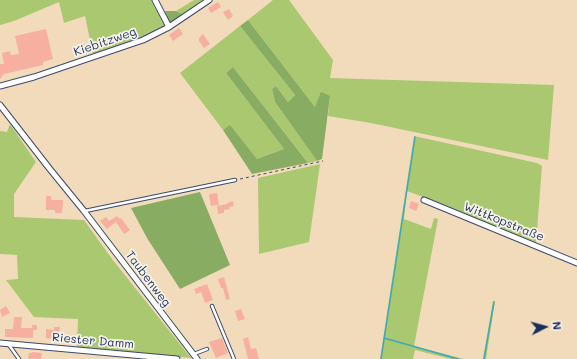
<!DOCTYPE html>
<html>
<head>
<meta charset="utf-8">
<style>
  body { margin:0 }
  #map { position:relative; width:577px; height:359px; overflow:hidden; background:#f2dbbb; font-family:Mali,sans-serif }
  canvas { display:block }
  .north { position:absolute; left:525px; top:307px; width:40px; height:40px; -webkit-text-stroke:3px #f7f3e8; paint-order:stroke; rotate:84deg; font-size:11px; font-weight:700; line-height:16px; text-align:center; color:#1b2f5e }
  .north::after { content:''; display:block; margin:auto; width:14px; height:18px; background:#1b2f5e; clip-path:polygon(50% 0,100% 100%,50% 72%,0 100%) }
</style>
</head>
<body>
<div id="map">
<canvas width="577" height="359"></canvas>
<div class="north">N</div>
</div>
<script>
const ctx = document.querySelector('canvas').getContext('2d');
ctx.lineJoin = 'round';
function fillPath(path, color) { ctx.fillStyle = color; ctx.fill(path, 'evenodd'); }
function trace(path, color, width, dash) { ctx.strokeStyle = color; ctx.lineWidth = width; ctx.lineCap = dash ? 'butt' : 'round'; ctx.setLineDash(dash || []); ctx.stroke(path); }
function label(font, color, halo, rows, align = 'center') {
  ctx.font = font + ' Mali,sans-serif'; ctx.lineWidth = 3.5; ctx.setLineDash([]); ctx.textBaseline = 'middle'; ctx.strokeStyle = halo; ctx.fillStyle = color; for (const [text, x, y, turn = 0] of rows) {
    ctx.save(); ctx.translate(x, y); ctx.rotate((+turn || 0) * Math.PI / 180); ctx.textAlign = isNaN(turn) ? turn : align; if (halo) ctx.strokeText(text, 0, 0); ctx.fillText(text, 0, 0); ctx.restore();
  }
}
fillPath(new Path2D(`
  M0,0H154L166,27L145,37L93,54L85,16L64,23L59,2L14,21L0,25Z
  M194,0H207L184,15L176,11Z
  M273,0H289L333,60L330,78L554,85L548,160L371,123L328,116L330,96L315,107L248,20Z
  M240,26L295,95L288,102L276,86L272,89L275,102L317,161L308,163L233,67L226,73L284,149L257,159L230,126L223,130L180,73Z
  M10,124L36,162L14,194V217L84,220L112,259L191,358L77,347L78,319L34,317L6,280L18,279L17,255L0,254V131L7,132Z
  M414,136L537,163L542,166L536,243L437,202L407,191L404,219L431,229L434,218L438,219L414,346L464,359H451L415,350L413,359H380Z
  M320,164L309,242L259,254L258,178Z
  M493,301H495L486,359H483Z`), '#aac86f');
fillPath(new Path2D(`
  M165,11H176L184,15L170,25Z
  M248,20L315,107L321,92L330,96L322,159L317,161L275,102L272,89L276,86L288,102L295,95L240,26Z
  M233,67L308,163L252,174L223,130L230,125L257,159L284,149L226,73Z
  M200,192L230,265L180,289L147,238L131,208Z`), '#87ac62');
trace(new Path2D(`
  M384,338L458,359
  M381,359L415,137
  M484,359L494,302`), '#3baab8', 1.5);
fillPath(new Path2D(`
  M218,2L221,7L211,13L208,8Z
  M229,9L233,16L228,20L223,12Z
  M179,28L183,34L173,41L169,35Z
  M46,29L53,59L43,62V65L4,74L0,79V64H4L2,53L10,51L11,55L19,54L15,36Z
  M203,34L210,44L204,48L199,41V38Z
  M217,193L219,205L211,206L209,194Z
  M46,196H51V200H63L62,213H55V210H46Z
  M233,201L234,206L229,207L230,209L224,210V213L218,214L217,206L228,204L227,203Z
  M411,201L419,204L416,211L409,208Z
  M117,216L120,219L121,218L130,230L124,234L116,222L107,229L100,221L106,217L109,221Z
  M224,277L230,299L226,300L223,288H221L218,279Z
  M207,284L213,300L205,303L201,292L196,294L194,289Z
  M6,306L10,313L2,317L0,310Z
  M241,309L245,319L238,321L235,311Z
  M14,317H22L21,328H32V325H37V330H33V338L5,337V329H13Z
  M54,327H60L59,332H54V339L46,338V329L54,330Z
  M248,337L251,349L256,348L259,359H248L243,339Z
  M222,338L228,353L216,358L209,342Z
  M32,352L42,353L41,359H28L29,353H32Z`), '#f7afa0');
const service = new Path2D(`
  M85,211L235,180
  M212,306L234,359
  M9,345L19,359
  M194,354L207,349`);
const minor = new Path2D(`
  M155,0L169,27
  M0,86L34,77L143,40L169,27L209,0
  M0,105L49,168L84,211L197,359
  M424,200L577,263
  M0,343L177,359`);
trace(service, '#3b496c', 4.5);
trace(minor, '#3b496c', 7);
trace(new Path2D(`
  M240,179L323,161`), '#3b496c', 1, [3, 3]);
trace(service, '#fff', 2.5);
trace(minor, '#fff', 5);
label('12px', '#1b2f5e', '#f7f3e8', [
  ["Kiebitzweg",105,42,-19],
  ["Wittkopstraße",504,222,22],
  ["Taubenweg",148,279,53],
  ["Riester Damm",93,341,5]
]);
</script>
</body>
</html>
